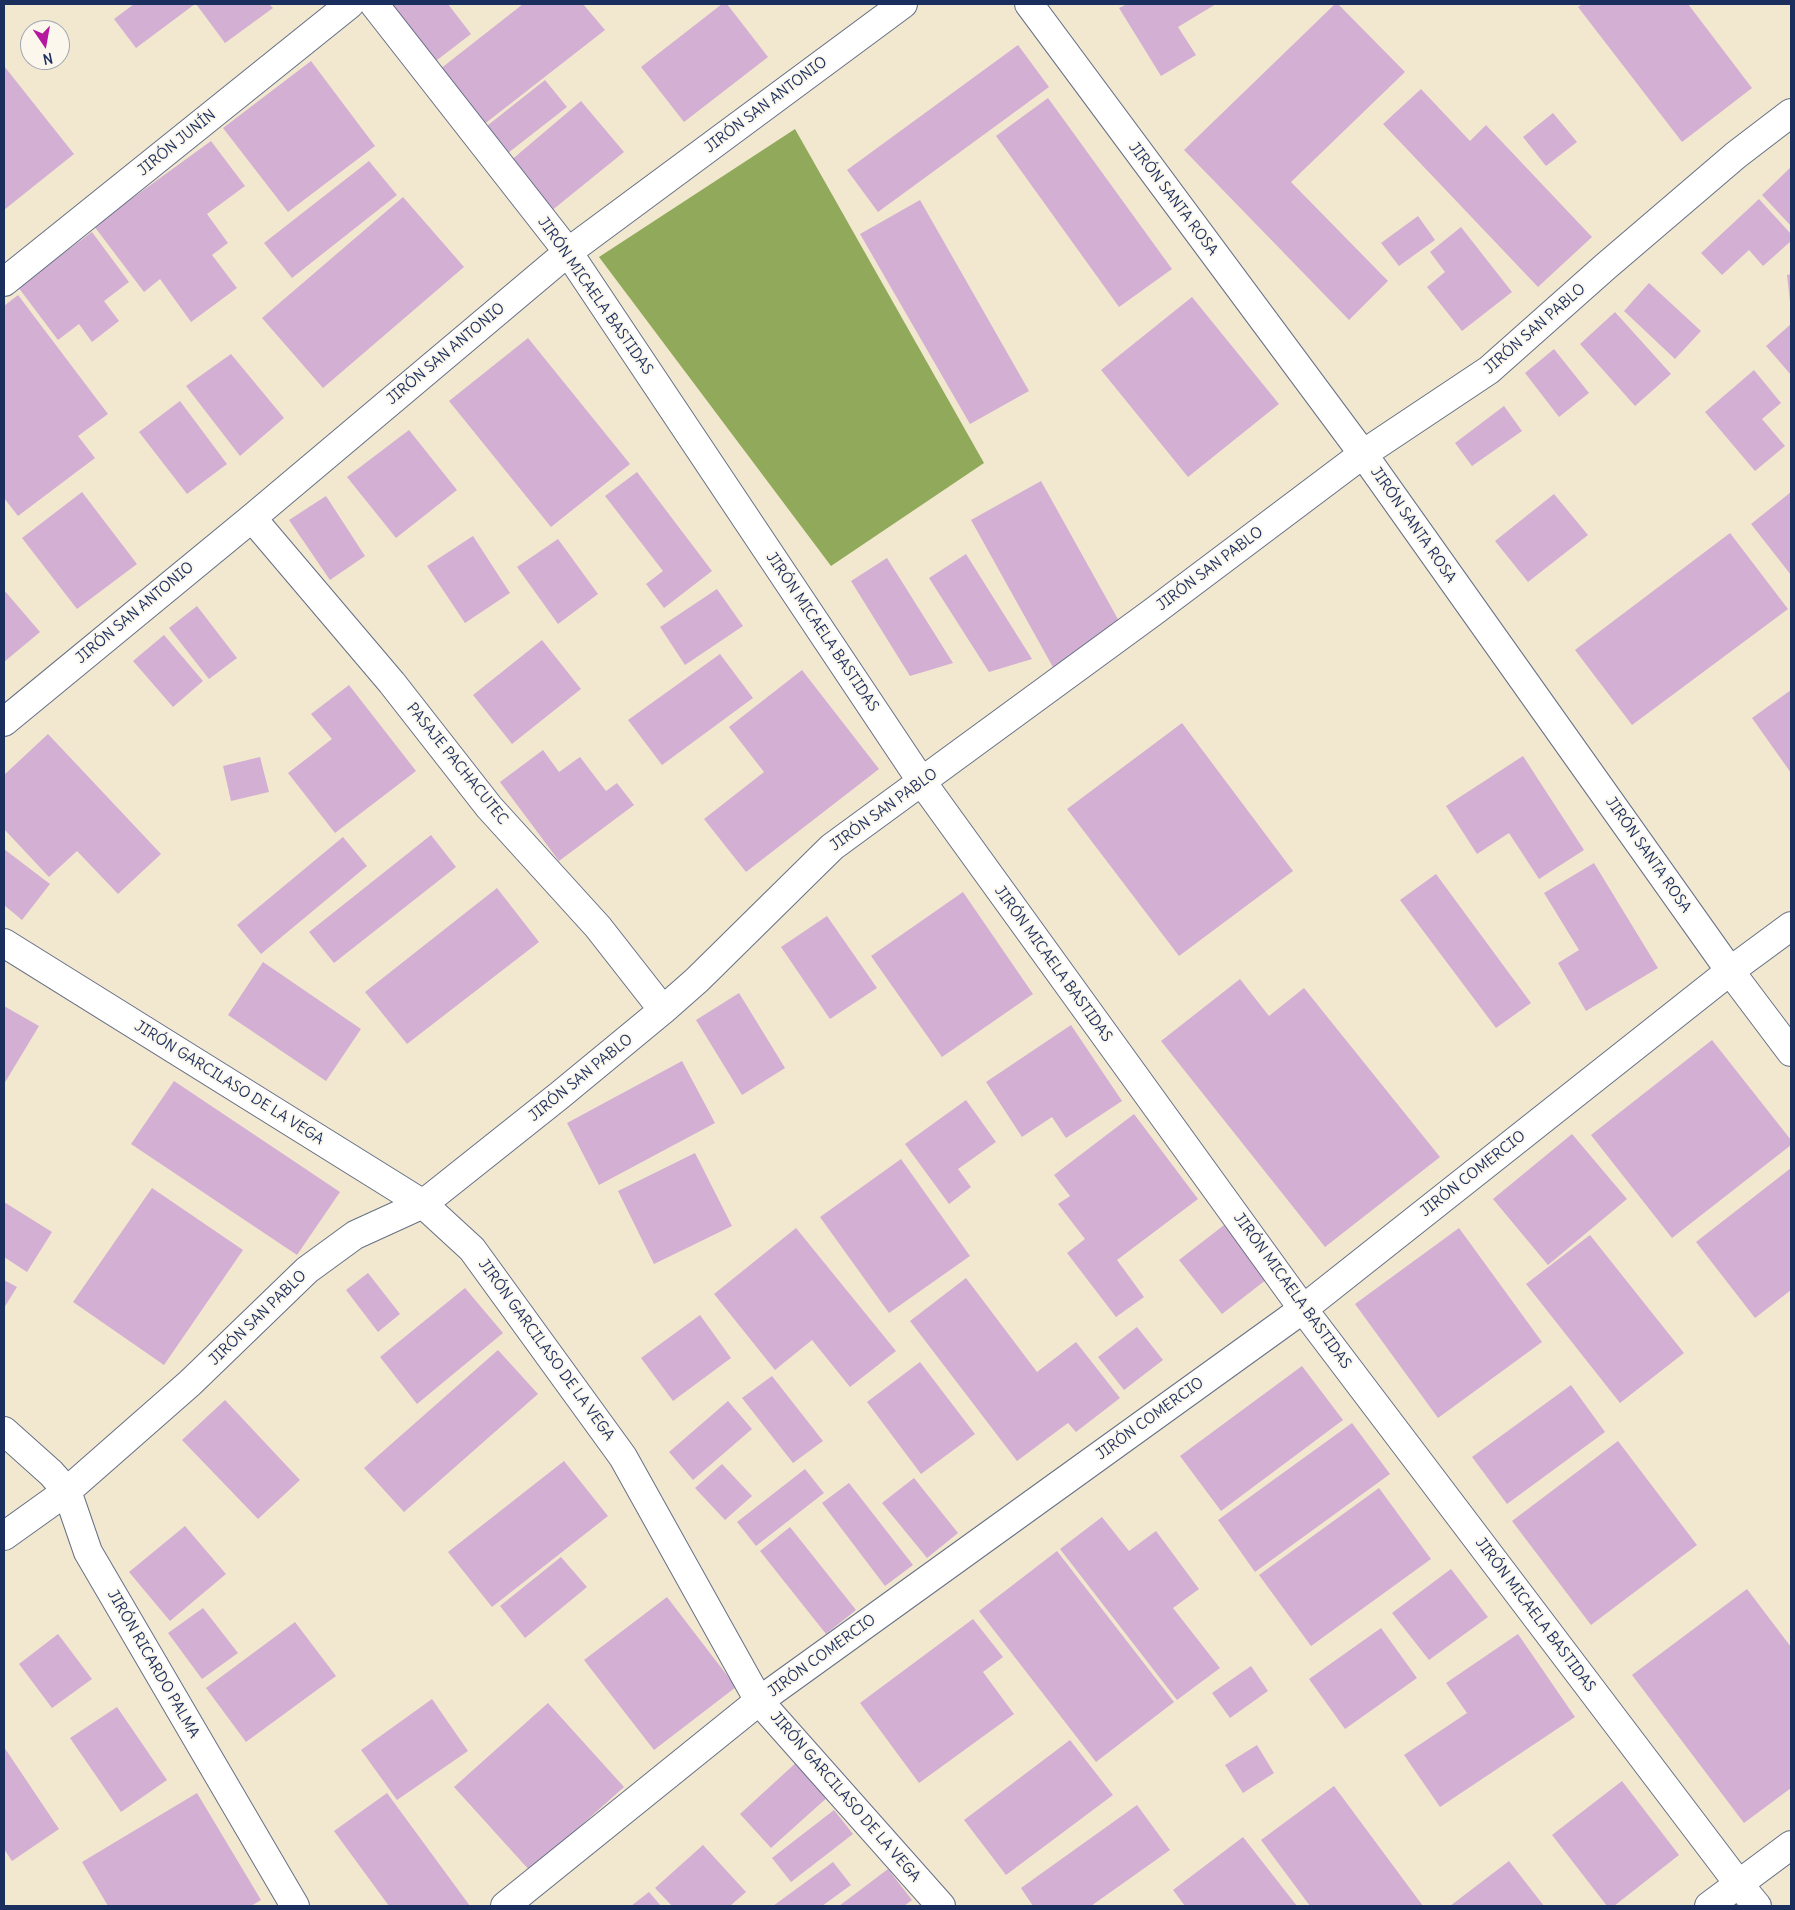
<!DOCTYPE html>
<html>
<head>
<meta charset="utf-8">
<style>
  body { margin:0 }
  #map { position:relative; width:1795px; height:1910px; overflow:hidden; background:#f2e8cf; font-family:Delius,sans-serif }
  canvas { display:block }
  .frame { position:absolute; inset:0; border:5px solid #1b2f5e; pointer-events:none }
  .north { position:absolute; left:20px; top:20px; width:50px; height:50px; box-sizing:border-box; background:#fbf7ec; border:1px solid #a1a7b3; border-radius:50%; rotate:168deg; font-size:14px; font-weight:700; line-height:20px; text-align:center; color:#1b2f5e }
  .north::after { content:''; display:block; margin:auto; width:18px; height:22px; background:#b5179e; clip-path:polygon(50% 0,100% 100%,50% 72%,0 100%) }
</style>
</head>
<body>
<div id="map">
<canvas width="1795" height="1910"></canvas>
<div class="frame"></div>
<div class="north">N</div>
</div>
<script>
const ctx = document.querySelector('canvas').getContext('2d');
ctx.lineJoin = 'round';
function fillPath(path, color) { ctx.fillStyle = color; ctx.fill(path, 'evenodd'); }
function trace(path, color, width, dash) { ctx.strokeStyle = color; ctx.lineWidth = width; ctx.lineCap = dash ? 'butt' : 'round'; ctx.setLineDash(dash || []); ctx.stroke(path); }
function label(font, color, halo, rows, align = 'center') {
  ctx.font = font + ' Delius,sans-serif'; ctx.lineWidth = 4; ctx.setLineDash([]); ctx.textBaseline = 'middle'; ctx.strokeStyle = halo; ctx.fillStyle = color; for (const [text, x, y, turn = 0] of rows) {
    ctx.save(); ctx.translate(x, y); ctx.rotate((+turn || 0) * Math.PI / 180); ctx.textAlign = isNaN(turn) ? turn : align; if (halo) ctx.strokeText(text, 0, 0); ctx.fillText(text, 0, 0); ctx.restore();
  }
}
fillPath(new Path2D(`
  M795,129L984,463L831,566L599,257Z`), '#90a95a');
fillPath(new Path2D(`
  M134,4H195L136,48L114,19Z
  M196,4H269L273,8L225,43Z
  M380,4H448L471,34L428,67Z
  M523,4H583L605,30L478,129L435,73Z
  M722,4H727L768,57L684,122L641,67Z
  M1127,4H1216L1178,27L1196,55L1161,76L1119,8Z
  M1335,4H1338L1405,72L1291,182L1388,281L1349,320L1184,150Z
  M1583,4H1688L1752,88L1682,142L1578,7Z
  M1018,45L1049,87L878,212L847,170Z
  M311,61L375,146L288,212L223,128Z
  M4,66L74,154L4,210Z
  M545,80L567,107L499,160L478,133Z
  M1421,89L1470,141L1486,125L1592,237L1538,287L1383,124Z
  M1048,98L1172,269L1119,307L996,136Z
  M581,101L624,152L550,212L509,162Z
  M1553,113L1577,142L1546,166L1523,137Z
  M211,141L245,186L207,214L228,243L212,255L237,288L191,322L160,279L144,292L94,226Z
  M369,161L397,195L292,278L264,243Z
  M1791,167V226L1762,195Z
  M403,197L464,267L323,388L262,318Z
  M1759,199L1791,234V241L1763,266L1749,250L1722,275L1701,253Z
  M920,200L1029,391L970,424L860,234Z
  M1418,216L1435,240L1399,266L1381,243Z
  M1461,227L1512,292L1462,331L1427,287L1445,272L1430,252Z
  M92,232L129,282L104,301L119,321L92,342L79,324L58,340L18,287Z
  M1791,274V301H1790L1787,275Z
  M1649,283L1701,331L1675,359L1624,311Z
  M18,295L108,414L78,436L95,458L18,516L4,498V306Z
  M1192,297L1279,404L1188,477L1101,370Z
  M1615,312L1671,374L1635,406L1580,344Z
  M1791,324V375L1766,346Z
  M528,338L630,464L551,527L449,401Z
  M1554,349L1589,393L1559,417L1525,373Z
  M231,354L284,418L240,456L186,386Z
  M1754,370L1781,403L1762,419L1785,446L1755,471L1705,412Z
  M180,401L227,464L187,494L139,432Z
  M1504,406L1522,431L1472,466L1455,443Z
  M409,430L457,490L396,538L347,477Z
  M637,472L712,571L664,608L646,584L663,571L605,496Z
  M1041,481L1124,630L1054,669L971,520Z
  M82,492L137,564L77,609L22,538Z
  M1791,492V575L1751,524Z
  M1554,494L1588,535L1528,582L1495,541Z
  M326,496L365,556L330,580L289,520Z
  M1730,533L1788,609L1632,725L1575,650Z
  M473,536L510,593L465,623L427,566Z
  M558,539L598,594L558,624L517,567Z
  M966,554L1032,659L989,672L929,578Z
  M887,558L953,663L910,676L851,581Z
  M717,589L743,626L685,665L660,627Z
  M4,590L40,632L4,662Z
  M197,606L237,658L209,679L169,628Z
  M164,635L203,681L173,707L133,661Z
  M542,640L581,689L512,744L473,695Z
  M720,654L753,698L662,765L628,720Z
  M802,670L879,769L746,872L704,819L764,772L729,727Z
  M349,685L416,771L335,833L288,773L332,739L311,714Z
  M1791,690V773L1752,718Z
  M1182,723L1293,871L1179,956L1067,809Z
  M48,734L161,854L118,894L77,851L49,877L4,829V775Z
  M543,750L559,772L580,757L606,791L617,783L634,805L559,861L500,782Z
  M1523,756L1584,850L1539,879L1509,833L1477,854L1446,806Z
  M260,757L269,792L231,801L223,766Z
  M431,835L456,867L334,963L309,932Z
  M343,837L367,866L261,954L237,925Z
  M4,849L50,884L22,920L4,905Z
  M1594,863L1658,968L1586,1011L1558,963L1579,950L1544,893Z
  M1436,874L1531,1003L1496,1028L1400,900Z
  M497,888L539,942L407,1044L365,992Z
  M963,892L1033,994L942,1057L871,956Z
  M827,916L877,988L830,1019L781,947Z
  M263,962L361,1029L326,1081L228,1015Z
  M1240,979L1269,1016L1304,988L1440,1157L1325,1247L1161,1041Z
  M739,993L785,1068L742,1095L696,1020Z
  M4,1006L39,1026L4,1084Z
  M1071,1025L1122,1101L1066,1138L1052,1117L1022,1137L986,1082Z
  M1712,1040L1791,1140V1145L1672,1238L1591,1135Z
  M682,1061L715,1123L599,1185L567,1123Z
  M174,1081L340,1192L297,1255L131,1144Z
  M966,1100L996,1142L958,1169L971,1187L949,1204L905,1144Z
  M1134,1114L1198,1199L1117,1260L1144,1297L1116,1317L1067,1253L1085,1239L1058,1204L1070,1196L1054,1175Z
  M1572,1134L1627,1199L1548,1265L1493,1199Z
  M695,1153L732,1226L654,1264L618,1191Z
  M901,1159L970,1256L889,1313L820,1217Z
  M1791,1168V1290L1755,1318L1696,1242Z
  M152,1188L243,1250L164,1365L73,1302Z
  M4,1202L52,1232L27,1272L4,1257Z
  M1228,1222L1271,1276L1222,1314L1179,1260Z
  M796,1228L896,1351L850,1387L812,1340L775,1370L714,1294Z
  M1459,1228L1542,1342L1438,1418L1355,1304Z
  M1590,1235L1684,1353L1620,1403L1526,1284Z
  M368,1273L400,1314L378,1332L346,1290Z
  M966,1278L1037,1372L1076,1342L1120,1398L1076,1432L1068,1423L1017,1461L910,1321Z
  M4,1280L17,1287L4,1308Z
  M465,1288L503,1333L417,1404L380,1357Z
  M700,1315L731,1358L673,1401L641,1358Z
  M1137,1327L1163,1360L1124,1390L1098,1357Z
  M498,1350L538,1394L404,1512L364,1468Z
  M920,1362L975,1434L921,1474L867,1402Z
  M1302,1366L1343,1420L1221,1511L1180,1456Z
  M772,1376L823,1441L793,1463L742,1398Z
  M1571,1385L1605,1432L1507,1504L1472,1457Z
  M225,1400L300,1480L258,1519L182,1440Z
  M728,1401L752,1429L693,1480L669,1452Z
  M1352,1423L1390,1474L1255,1572L1218,1520Z
  M1618,1441L1697,1545L1591,1625L1512,1521Z
  M564,1461L608,1516L492,1607L448,1552Z
  M722,1464L752,1496L725,1520L695,1488Z
  M805,1469L824,1493L756,1546L737,1522Z
  M914,1478L958,1533L927,1558L882,1503Z
  M849,1483L913,1565L885,1586L822,1503Z
  M1379,1488L1431,1559L1311,1646L1259,1575Z
  M1102,1517L1129,1551L1156,1531L1199,1589L1173,1608L1220,1668L1177,1700L1060,1549Z
  M185,1526L226,1574L170,1621L129,1572Z
  M790,1527L856,1610L826,1634L760,1551Z
  M1057,1551L1174,1702L1096,1762L979,1611Z
  M561,1557L587,1587L525,1638L500,1606Z
  M1451,1569L1488,1617L1429,1660L1392,1613Z
  M1747,1589L1791,1647V1788L1744,1823L1632,1675Z
  M667,1597L736,1687L654,1750L584,1660Z
  M203,1608L238,1653L202,1679L168,1633Z
  M973,1619L1003,1657L983,1672L1014,1714L919,1783L860,1703Z
  M295,1622L336,1676L246,1742L206,1688Z
  M1381,1628L1417,1678L1345,1729L1309,1679Z
  M58,1634L92,1679L52,1708L19,1664Z
  M1518,1634L1575,1717L1440,1807L1404,1755L1467,1713L1446,1683Z
  M1251,1666L1268,1691L1230,1718L1212,1693Z
  M432,1699L468,1751L397,1800L361,1750Z
  M548,1703L624,1787L530,1871L454,1787Z
  M117,1707L167,1780L121,1812L70,1738Z
  M1070,1740L1113,1795L1006,1875L964,1820Z
  M1257,1745L1274,1773L1243,1793L1225,1765Z
  M4,1747L59,1829L12,1861L4,1849Z
  M799,1760L830,1795L771,1848L740,1814Z
  M1622,1781L1679,1855L1614,1906H1607L1552,1835Z
  M1334,1786L1423,1906H1310L1261,1840Z
  M197,1793L261,1900L251,1906H108L82,1862Z
  M387,1793L470,1906H389L334,1831Z
  M1137,1805L1170,1850L1091,1906H1033L1021,1888Z
  M834,1810L853,1834L791,1882L772,1858Z
  M1243,1837L1297,1906H1185L1173,1890Z
  M703,1845L746,1892L730,1906H672L655,1888Z
  M1509,1861L1544,1906H1450Z
  M833,1862L851,1885L822,1906H773Z
  M888,1869L912,1900L904,1906H839Z
  M649,1892L661,1906H631Z`), '#d3afd4');
const minor = new Path2D(`
  M374,4L568,252L922,782L1303,1309L1738,1883L1757,1906
  M1029,4L1363,454L1730,971L1791,1052
  M4,282L350,4
  M252,518L392,683L489,807L598,927L663,1010
  M4,722L252,518L568,252L903,4
  M4,943L423,1204L472,1249L623,1457L759,1701L941,1906
  M4,1431L51,1473L67,1491L88,1552L295,1906
  M4,1536L67,1491L190,1383L307,1270L355,1235L423,1204L560,1095L663,1010L697,980L832,847L1153,612L1363,454L1489,370L1605,267L1736,155L1791,113
  M505,1906L759,1701L1303,1309L1730,971L1791,926
  M1709,1906L1791,1845`);
trace(minor, '#667086', 30);
trace(minor, '#fff', 28);
label('15px', '#1b2f5e', '#fbf7ec', [
  ["JIRÓN SAN ANTONIO",766,105,-37],
  ["JIRÓN JUNÍN",177,143,-39],
  ["JIRÓN SANTA ROSA",1173,199,53],
  ["JIRÓN MICAELA BASTIDAS",595,296,55],
  ["JIRÓN SAN PABLO",1535,329,-41],
  ["JIRÓN SAN ANTONIO",446,354,-40],
  ["JIRÓN SANTA ROSA",1413,525,55],
  ["JIRÓN SAN PABLO",1210,569,-37],
  ["JIRÓN SAN ANTONIO",135,613,-40],
  ["JIRÓN MICAELA BASTIDAS",822,632,56],
  ["PASAJE PACHACUTEC",457,764,51],
  ["JIRÓN SAN PABLO",884,810,-36],
  ["JIRÓN SANTA ROSA",1648,855,55],
  ["JIRÓN MICAELA BASTIDAS",1053,964,54],
  ["JIRÓN SAN PABLO",581,1078,-39],
  ["JIRÓN GARCILASO DE LA VEGA",229,1083,32],
  ["JIRÓN COMERCIO",1473,1174,-38],
  ["JIRÓN MICAELA BASTIDAS",1292,1291,54],
  ["JIRÓN SAN PABLO",258,1318,-44],
  ["JIRÓN GARCILASO DE LA VEGA",546,1350,54],
  ["JIRÓN COMERCIO",1150,1419,-36],
  ["JIRÓN MICAELA BASTIDAS",1535,1615,53],
  ["JIRÓN COMERCIO",822,1656,-36],
  ["JIRÓN RICARDO PALMA",153,1664,60],
  ["JIRÓN GARCILASO DE LA VEGA",845,1797,49]
]);
</script>
</body>
</html>
